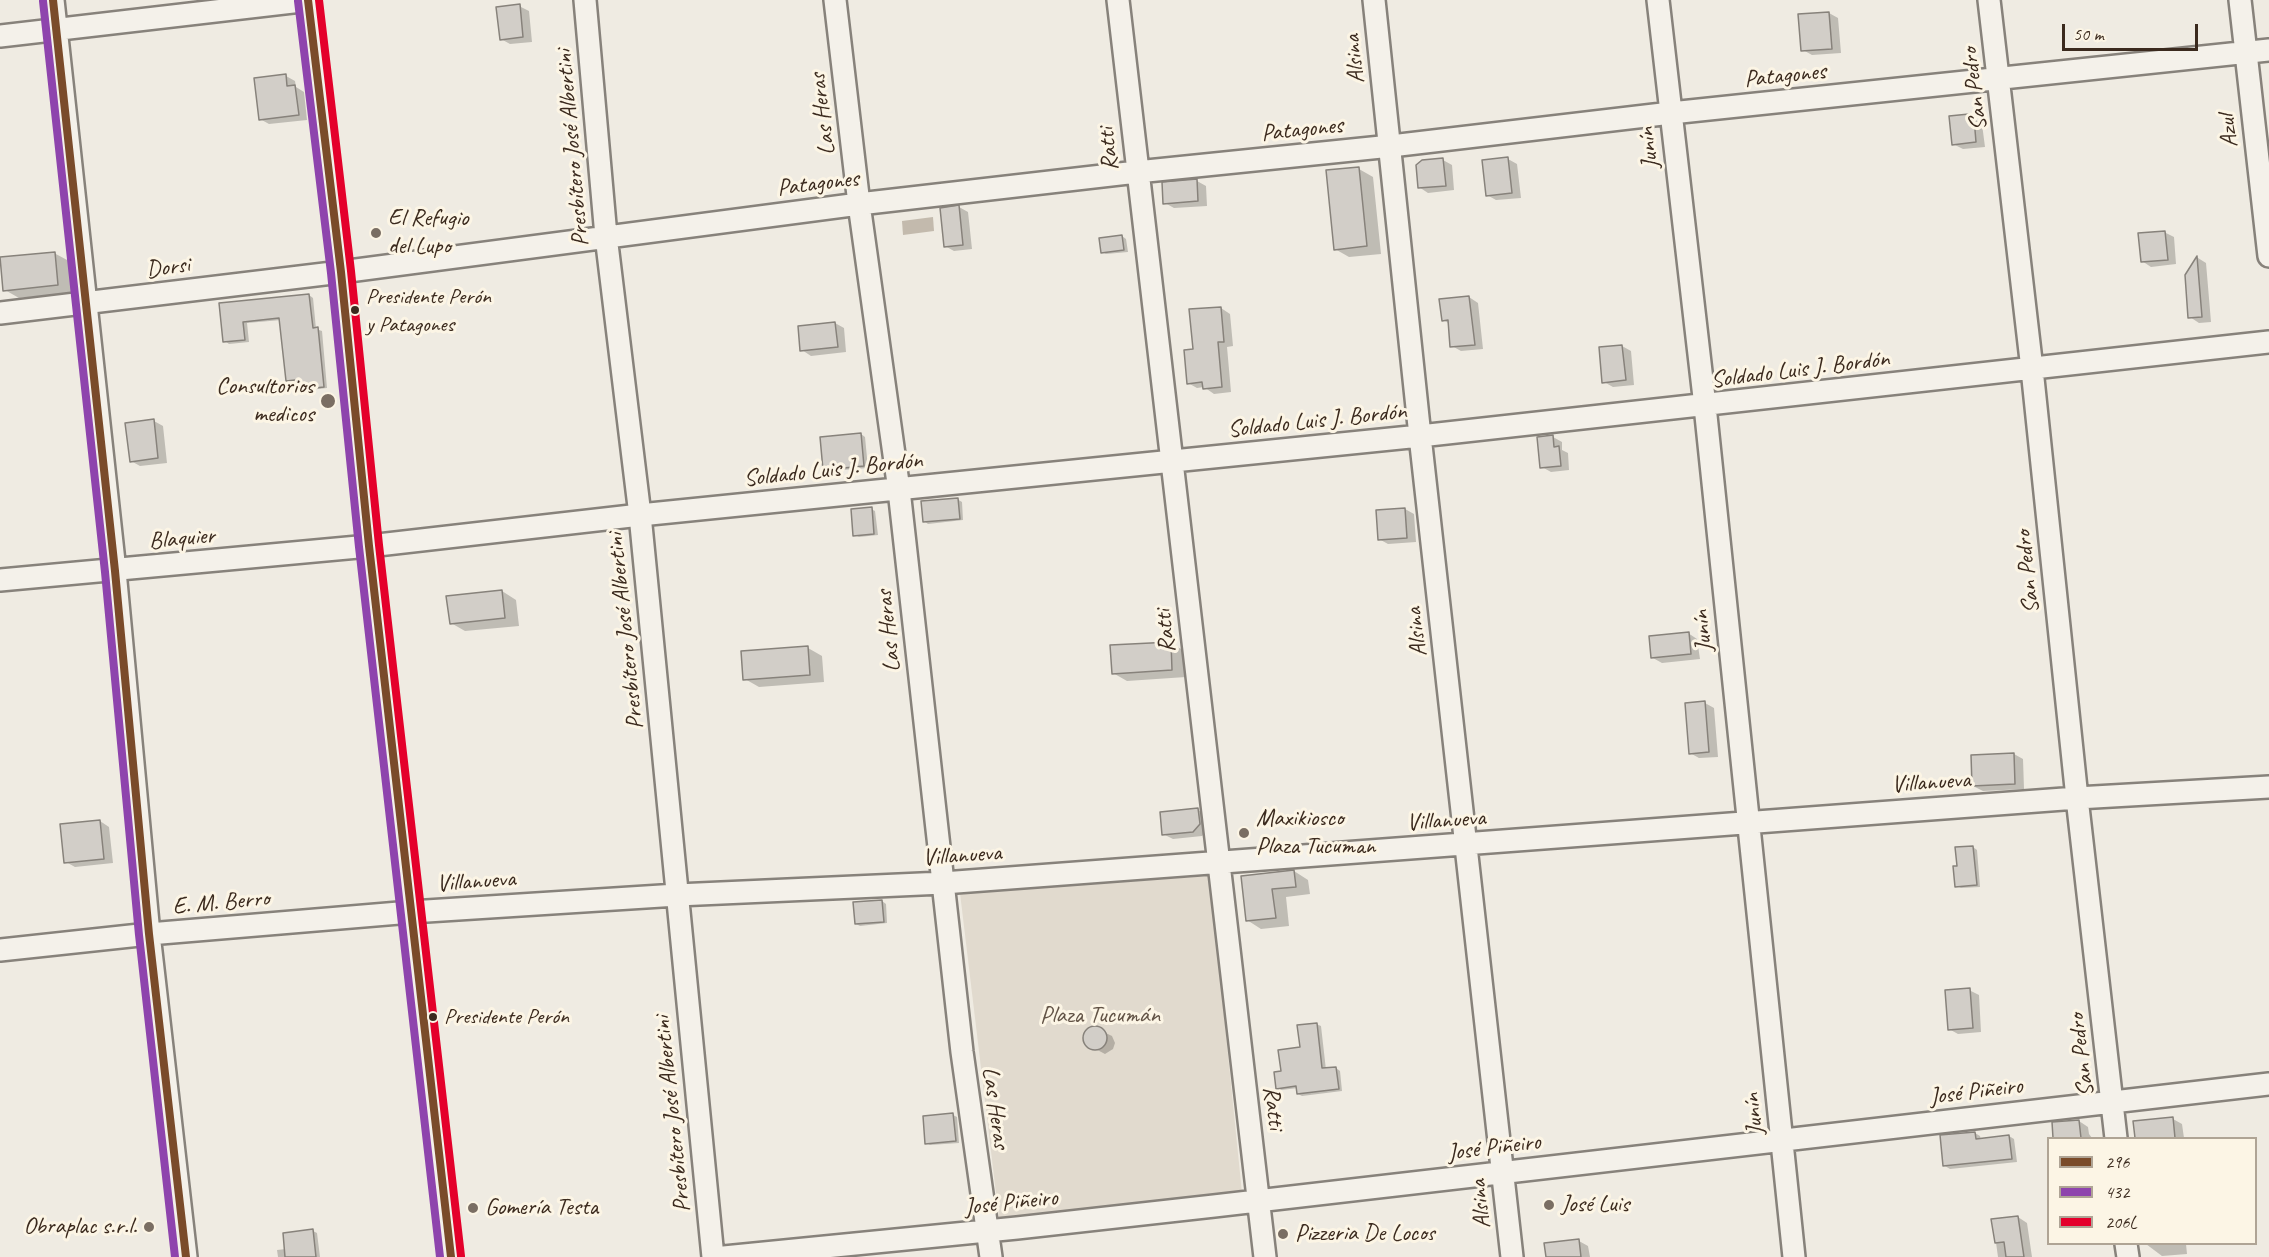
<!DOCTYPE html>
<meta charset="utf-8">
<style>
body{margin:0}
#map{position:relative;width:2269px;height:1257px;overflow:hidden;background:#efebe2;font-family:Caveat,sans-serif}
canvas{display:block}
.legend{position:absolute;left:2047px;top:1137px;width:210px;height:108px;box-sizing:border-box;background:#fcf5e5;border:2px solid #afa495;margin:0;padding:8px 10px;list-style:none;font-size:18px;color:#3b2a1e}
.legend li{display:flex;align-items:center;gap:12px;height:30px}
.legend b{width:30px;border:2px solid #afa495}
.scale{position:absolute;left:2062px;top:24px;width:136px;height:27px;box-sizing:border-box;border:3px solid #3b2a1e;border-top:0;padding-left:8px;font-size:18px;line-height:21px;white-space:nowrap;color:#3b2a1e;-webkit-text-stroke:4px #fcf5e5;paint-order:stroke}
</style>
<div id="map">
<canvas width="2269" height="1257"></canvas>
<ul class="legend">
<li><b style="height:8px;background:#7a4b2a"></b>296</li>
<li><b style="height:8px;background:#8e44ad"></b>432</li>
<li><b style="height:8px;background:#e4002b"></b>206L</li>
</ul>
<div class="scale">50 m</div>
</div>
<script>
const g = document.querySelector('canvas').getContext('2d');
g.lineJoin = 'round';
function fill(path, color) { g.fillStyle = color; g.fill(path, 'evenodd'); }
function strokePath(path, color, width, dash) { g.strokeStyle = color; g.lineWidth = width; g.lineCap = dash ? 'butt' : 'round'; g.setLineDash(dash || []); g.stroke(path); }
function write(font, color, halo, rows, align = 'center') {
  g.font = font + ' Caveat,sans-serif'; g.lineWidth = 6; g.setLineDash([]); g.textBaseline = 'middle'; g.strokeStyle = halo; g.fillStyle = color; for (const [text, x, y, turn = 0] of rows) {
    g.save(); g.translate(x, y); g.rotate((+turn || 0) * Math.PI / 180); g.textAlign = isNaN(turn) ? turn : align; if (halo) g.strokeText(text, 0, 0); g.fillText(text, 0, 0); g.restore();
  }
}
fill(new Path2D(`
 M 1210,876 L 1242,1193 L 999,1218 L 960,893 Z`), '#e1dace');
fill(new Path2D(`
 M 933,217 L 934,231 L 903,235 L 902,221 Z`), '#c3baad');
fill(new Path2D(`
 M 519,6 L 529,11 L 532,42 L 510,44 L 501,39 Z
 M 1829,13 L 1838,18 L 1841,53 L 1812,55 L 1803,50 Z
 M 286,76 L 295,81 L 296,87 L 304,92 L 307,120 L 269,124 L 260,119 Z
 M 1969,115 L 1982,124 L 1985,147 L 1963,149 L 1953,144 Z
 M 1508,159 L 1517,164 L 1521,198 L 1496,200 L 1487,195 Z
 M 1443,160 L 1452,165 L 1454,190 L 1428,193 L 1419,187 Z
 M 1359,169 L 1373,177 L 1381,254 L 1349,257 L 1335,249 Z
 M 1197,181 L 1206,186 L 1207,206 L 1174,208 L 1165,203 Z
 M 959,207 L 968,212 L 972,249 L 954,251 L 945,246 Z
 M 2164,232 L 2174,237 L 2176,264 L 2151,267 L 2142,261 Z
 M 1122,236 L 1126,239 L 1128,252 L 1106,254 L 1102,252 L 1101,239 Z
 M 54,253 L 69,261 L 72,293 L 19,298 L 5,290 Z
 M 2198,258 L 2206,263 L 2211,322 L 2199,323 L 2190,317 L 2186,275 Z
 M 309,295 L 313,298 L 316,329 L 322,331 L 327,388 L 301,391 L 297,389 L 296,381 L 287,380 L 281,320 L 247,323 L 249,342 L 229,344 L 225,341 L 221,304 Z
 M 1469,297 L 1478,303 L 1483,349 L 1461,351 L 1452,346 L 1450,324 L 1443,320 Z
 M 1221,308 L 1230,314 L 1233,346 L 1227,347 L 1231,392 L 1214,394 L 1204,387 L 1197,388 L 1188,383 L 1194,351 Z
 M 835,323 L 844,328 L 846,352 L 811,356 L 802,350 Z
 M 1622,346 L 1631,351 L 1634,385 L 1613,387 L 1604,382 Z
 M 154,421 L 163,426 L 167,463 L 140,466 L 131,461 Z
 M 861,434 L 865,437 L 868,468 L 828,471 L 824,469 L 821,438 Z
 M 1553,437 L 1562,442 L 1562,450 L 1568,453 L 1569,470 L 1551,472 L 1542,467 Z
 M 957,499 L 962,502 L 963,520 L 928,524 L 924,521 Z
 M 871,509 L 875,511 L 878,535 L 859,537 L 855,535 Z
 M 1405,509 L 1414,514 L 1416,542 L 1388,544 L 1379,539 Z
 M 502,591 L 516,600 L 519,626 L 465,631 L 451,623 Z
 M 1688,633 L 1697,639 L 1700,659 L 1662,663 L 1653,658 Z
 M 1170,643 L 1185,651 L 1186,677 L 1127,681 L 1113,673 Z
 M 808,648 L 822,656 L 824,682 L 759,687 L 745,679 Z
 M 1705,703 L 1714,708 L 1718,757 L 1699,758 L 1690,753 Z
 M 2014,754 L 2023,759 L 2024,789 L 1983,791 L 1973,786 Z
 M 1198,810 L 1207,815 L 1209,829 L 1202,836 L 1173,839 L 1163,834 Z
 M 100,821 L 109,827 L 113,863 L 75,867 L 66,862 Z
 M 1973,847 L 1977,850 L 1980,887 L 1961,888 L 1957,886 L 1959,867 Z
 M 1294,871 L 1308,880 L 1310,894 L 1286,897 L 1289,926 L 1261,929 L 1247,920 L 1243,877 Z
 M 882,901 L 886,904 L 887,923 L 860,926 L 856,924 Z
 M 1969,990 L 1979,995 L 1981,1032 L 1958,1034 L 1949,1029 Z
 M 1316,1024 L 1321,1026 L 1326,1070 L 1336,1068 L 1340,1071 L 1342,1091 L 1302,1096 L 1298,1094 L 1298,1088 L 1281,1090 L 1277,1088 L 1283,1072 L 1301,1049 Z
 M 1095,1028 L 1112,1036 L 1115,1043 L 1113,1049 L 1105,1054 L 1086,1044 L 1084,1039 L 1089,1029 Z
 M 953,1115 L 957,1117 L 959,1143 L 930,1145 L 926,1143 Z
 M 2173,1119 L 2182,1124 L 2184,1138 L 2137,1138 L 2135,1123 Z
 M 2079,1121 L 2088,1127 L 2089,1134 L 2092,1138 L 2055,1138 L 2054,1124 Z
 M 1975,1133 L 1980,1136 L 1981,1140 L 2009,1136 L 2014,1139 L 2017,1162 L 1950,1169 L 1945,1166 Z
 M 2018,1217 L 2027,1223 L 2032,1257 L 1998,1257 L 1993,1221 Z
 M 313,1231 L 317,1233 L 320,1257 L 278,1257 L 277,1250 L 286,1249 Z
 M 1579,1241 L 1588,1246 L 1590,1257 L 1548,1257 Z
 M 2146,1244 L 2186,1244 L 2187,1254 L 2162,1256 Z`), '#0003');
const building = new Path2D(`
 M 520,4 L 523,37 L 500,40 L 496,7 Z
 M 1829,12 L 1832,49 L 1801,51 L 1798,14 Z
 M 286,74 L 287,86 L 295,85 L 299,115 L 259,120 L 254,78 Z
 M 1969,114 L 1974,118 L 1976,142 L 1952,145 L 1949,116 Z
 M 1508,157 L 1512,193 L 1486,196 L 1482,160 Z
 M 1443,158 L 1446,186 L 1418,188 L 1416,165 L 1422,160 Z
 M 1359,167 L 1367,246 L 1334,250 L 1326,170 Z
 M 1197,179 L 1198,201 L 1163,204 L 1162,182 Z
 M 959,205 L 963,245 L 944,247 L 940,208 Z
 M 2165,231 L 2168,260 L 2141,262 L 2138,233 Z
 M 1122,235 L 1124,250 L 1101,253 L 1099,238 Z
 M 55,252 L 58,285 L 3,291 L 0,257 Z
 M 2197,256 L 2202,317 L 2188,318 L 2185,275 Z
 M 309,294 L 313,328 L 318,327 L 324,387 L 296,390 L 295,380 L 286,381 L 279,318 L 243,322 L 245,340 L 223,342 L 219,303 Z
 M 1469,296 L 1475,345 L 1450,347 L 1448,320 L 1442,321 L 1439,299 Z
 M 1221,307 L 1224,342 L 1218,342 L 1222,387 L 1203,389 L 1202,382 L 1187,384 L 1184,350 L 1193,349 L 1189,309 Z
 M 835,322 L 838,347 L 800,351 L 798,326 Z
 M 1622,345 L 1626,380 L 1602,383 L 1599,347 Z
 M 154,419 L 158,458 L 130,462 L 125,423 Z
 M 861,433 L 864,466 L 823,470 L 820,437 Z
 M 1553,435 L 1554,447 L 1559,446 L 1561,466 L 1540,468 L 1537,437 Z
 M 958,498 L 960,519 L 923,522 L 921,501 Z
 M 872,507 L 874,534 L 853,536 L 851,509 Z
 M 1405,508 L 1407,538 L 1378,540 L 1376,510 Z
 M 502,590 L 505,618 L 450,624 L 446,596 Z
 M 1689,632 L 1691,654 L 1651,658 L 1649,636 Z
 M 1171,642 L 1172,670 L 1112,674 L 1110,645 Z
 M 808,646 L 810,675 L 743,680 L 741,651 Z
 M 1705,701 L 1709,752 L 1689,754 L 1685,703 Z
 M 2014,753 L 2015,784 L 1972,786 L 1971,755 Z
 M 1198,808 L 1200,824 L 1193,832 L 1162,835 L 1160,812 Z
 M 100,820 L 104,859 L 64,863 L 60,824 Z
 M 1973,846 L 1977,885 L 1955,887 L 1953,866 L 1957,866 L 1955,847 Z
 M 1294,870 L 1296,887 L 1272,889 L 1276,918 L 1246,921 L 1241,876 Z
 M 882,900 L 884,922 L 855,924 L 853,902 Z
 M 1970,988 L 1973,1028 L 1948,1030 L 1945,990 Z
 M 1317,1023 L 1322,1068 L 1336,1067 L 1339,1089 L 1297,1094 L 1296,1086 L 1276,1089 L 1274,1072 L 1281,1071 L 1278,1050 L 1300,1047 L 1297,1025 Z
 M1083 1038a12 12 0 1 1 24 0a12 12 0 1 1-24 0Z
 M 953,1113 L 956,1141 L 925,1144 L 923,1116 Z
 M 2173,1117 L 2175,1138 L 2135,1138 L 2133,1121 Z
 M 2079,1120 L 2081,1138 L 2053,1138 L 2052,1122 Z
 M 1975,1132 L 1976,1139 L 2009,1135 L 2012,1159 L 1943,1166 L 1940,1135 Z
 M 2018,1216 L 2024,1257 L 2006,1257 L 2004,1242 L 1995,1243 L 1991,1219 Z
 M 313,1229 L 316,1257 L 285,1257 L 283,1233 Z
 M 1579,1239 L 1581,1257 L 1546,1257 L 1544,1243 Z`);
fill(building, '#d2cec8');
strokePath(building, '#87827b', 1.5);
const minor = new Path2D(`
 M 53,0 L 115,571 L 149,934 L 186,1257
 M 308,0 L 341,272 L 369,546 L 451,1257
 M 585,0 L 606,236 L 640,515 L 713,1257
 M 835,0 L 859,204 L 899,490 L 962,1052 L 991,1257
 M 1118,0 L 1265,1257
 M 1374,0 L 1420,436 L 1512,1257
 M 1658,0 L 1705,406 L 1794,1257
 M 1989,0 L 2032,369 L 2077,798 L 2116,1138
 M 2240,0 L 2269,256
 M 0,36 L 310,0
 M 0,313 L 341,272 L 859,204 L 1137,172 L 1391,146 L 1671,113 L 2269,50
 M 0,580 L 369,546 L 640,515 L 1420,436 L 2269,342
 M 0,950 L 149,934 L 411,912 L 677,895 L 943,883 L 2077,798 L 2269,787
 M 2126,1244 L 2128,1257
 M 724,1257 L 1017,1228 L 1214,1206 L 2269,1084`);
strokePath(minor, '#87827b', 26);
strokePath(minor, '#f4f1ea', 21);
strokePath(new Path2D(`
 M 53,0 L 115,571 L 149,934 L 186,1257
 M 308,0 L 341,272 L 369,546 L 451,1257`), '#7a4b2a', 8);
strokePath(new Path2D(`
 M 43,1 L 105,572 L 139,935 L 175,1257
 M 298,1 L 331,273 L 359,547 L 440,1257`), '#8e44ad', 8);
strokePath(new Path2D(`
 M 319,0 L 351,271 L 379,545 L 461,1256`), '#e4002b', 8);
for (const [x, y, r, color] of [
 [376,233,6,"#7a6e63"],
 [355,310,5,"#3b2a1e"],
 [328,401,8,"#7a6e63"],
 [1244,833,6,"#7a6e63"],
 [433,1017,5,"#3b2a1e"],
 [1549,1205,6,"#7a6e63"],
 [473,1208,6,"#7a6e63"],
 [149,1227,6,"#7a6e63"],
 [1283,1234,6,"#7a6e63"]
]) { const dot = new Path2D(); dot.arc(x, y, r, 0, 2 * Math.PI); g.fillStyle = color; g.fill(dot); strokePath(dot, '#fcf5e5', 2); }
write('22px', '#3b2a1e', '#fcf5e5', [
 ["Presidente Perón",366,297],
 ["y Patagones",366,325],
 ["Presidente Perón",444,1017]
], 'left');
write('24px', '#3b2a1e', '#fcf5e5', [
 ["Alsina",1355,59,-96],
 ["Patagones",1785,76,-6],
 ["San Pedro",1975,89,-97],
 ["Las Heras",823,114,-97],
 ["Patagones",1302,130,-6],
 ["Azul",2229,131,-96],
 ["Presbítero José Albertini",573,148,-95],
 ["Junín",1649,148,-97],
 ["Ratti",1109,149,-96],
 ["Patagones",818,184,-7],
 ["Dorsi",168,268,-7],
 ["Soldado Luis J. Bordón",1800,370,-7],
 ["Soldado Luis J. Bordón",1317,421,-6],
 ["Soldado Luis J. Bordón",833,470,-6],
 ["Blaquier",182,539,-5],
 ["San Pedro",2028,572,-96],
 ["Presbítero José Albertini",626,631,-96],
 ["Las Heras",889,631,-96],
 ["Ratti",1166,631,-96],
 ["Junín",1703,631,-96],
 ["Alsina",1417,632,-97],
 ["Villanueva",1931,783,-4],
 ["Villanueva",1446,821,-4],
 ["Villanueva",962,856,-4],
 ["Villanueva",476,882,-4],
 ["E. M. Berro",221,903,-5],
 ["San Pedro",2082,1055,-97],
 ["José Piñeiro",1976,1092,-7],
 ["Las Heras",995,1108,82],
 ["Ratti",1273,1108,83],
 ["Presbítero José Albertini",673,1114,-96],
 ["Junín",1754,1114,-96],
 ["José Piñeiro",1494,1148,-7],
 ["José Piñeiro",1011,1203,-6],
 ["Alsina",1481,1204,-96]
]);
write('24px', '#3b2a1e', '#fcf5e5', [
 ["El Refugio",388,219],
 ["del Lupo",388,247],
 ["Consultorios",314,387,"right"],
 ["medicos",314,415,"right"],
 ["Maxikiosco",1256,819],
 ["Plaza Tucuman",1256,847],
 ["José Luis",1561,1205],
 ["Gomería Testa",485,1208],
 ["Obraplac s.r.l.",137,1227,"right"],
 ["Pizzeria De Locos",1295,1234]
], 'left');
write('24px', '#625346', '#fcf5e5', [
 ["Plaza Tucumán",1100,1016]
]);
</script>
